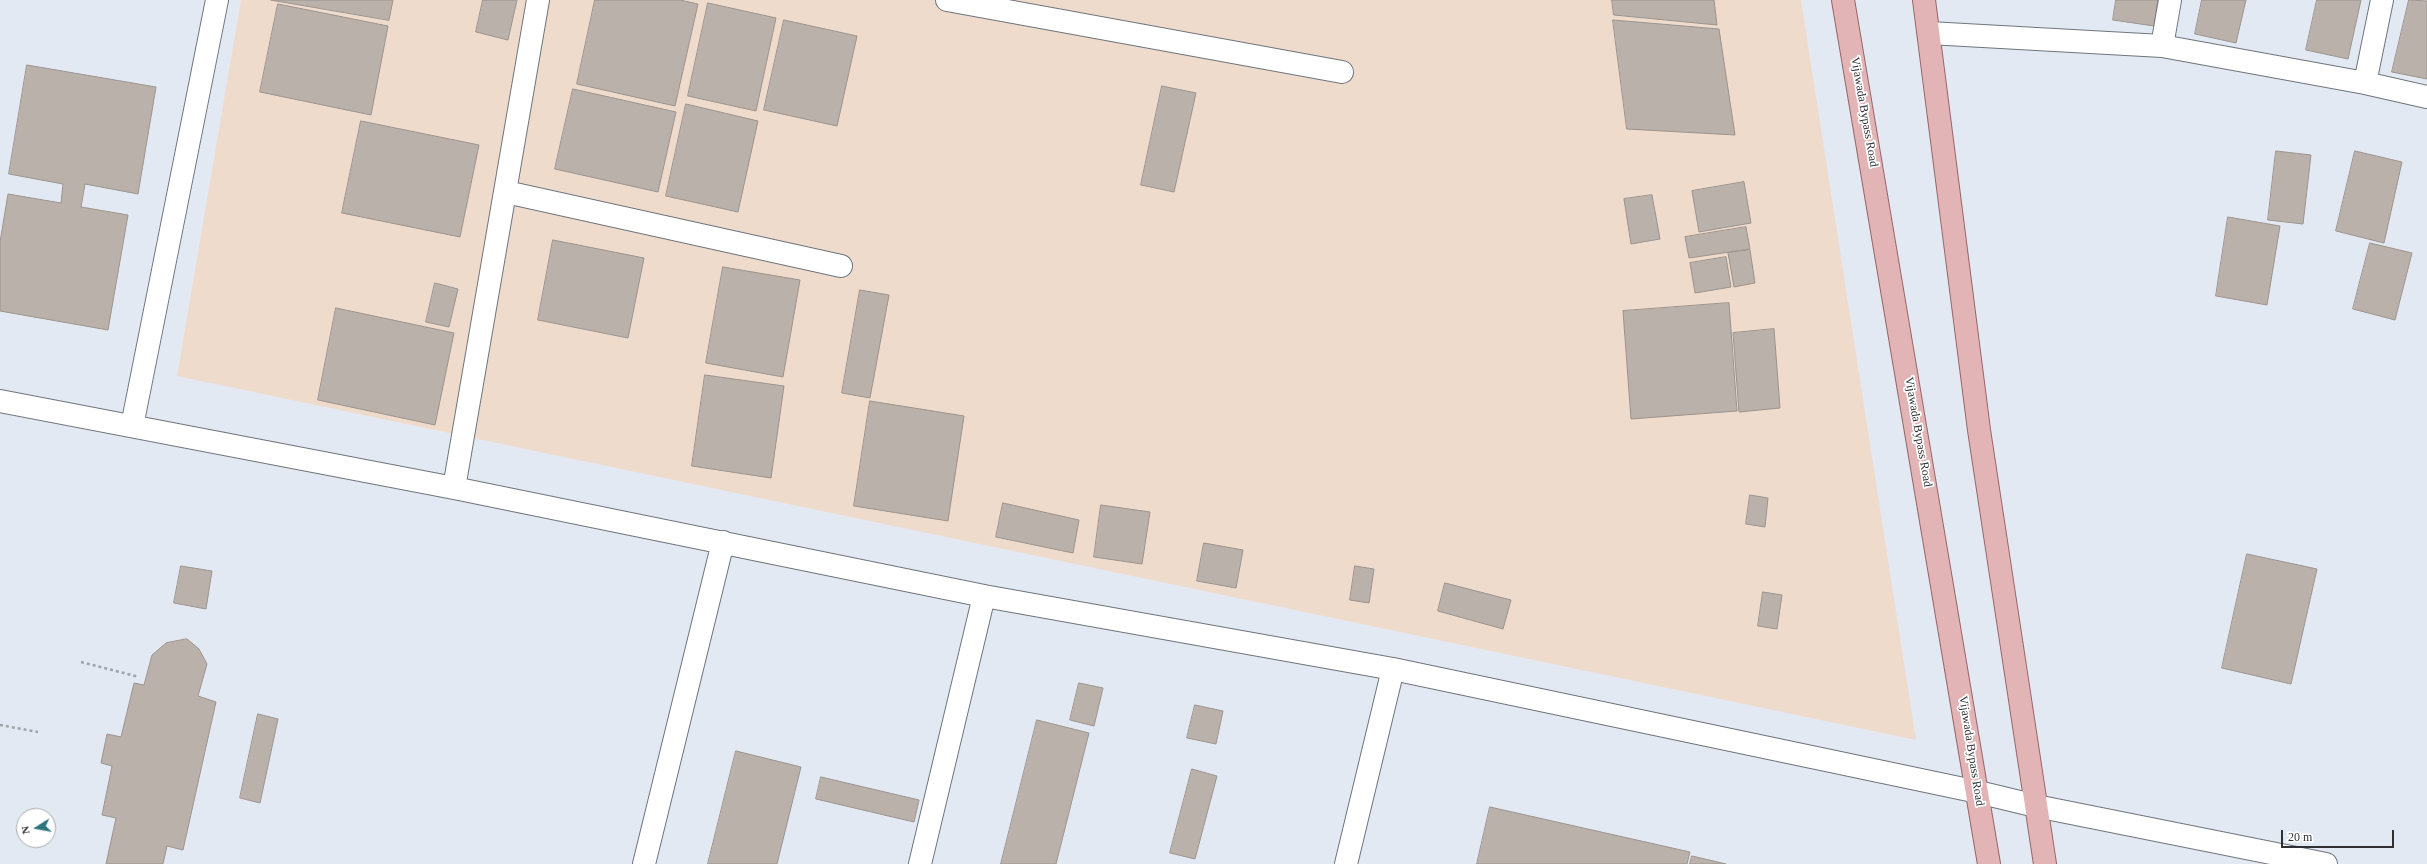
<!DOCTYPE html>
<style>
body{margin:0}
#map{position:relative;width:2427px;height:864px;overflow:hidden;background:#e3e9f2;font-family:"Times New Roman",serif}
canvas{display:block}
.north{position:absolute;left:16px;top:808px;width:40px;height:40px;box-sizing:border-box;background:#fff;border:1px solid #abacad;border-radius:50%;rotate:259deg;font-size:11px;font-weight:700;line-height:16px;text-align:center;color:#2e3033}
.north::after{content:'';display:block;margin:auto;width:14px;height:18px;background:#2e767e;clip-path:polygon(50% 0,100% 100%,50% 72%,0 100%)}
.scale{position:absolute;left:2281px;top:830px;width:113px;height:18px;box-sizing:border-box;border:2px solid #2e3033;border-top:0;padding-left:5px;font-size:12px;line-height:14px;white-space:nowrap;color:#2e3033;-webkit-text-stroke:3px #fff;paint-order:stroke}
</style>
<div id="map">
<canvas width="2427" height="864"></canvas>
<div class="north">N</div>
<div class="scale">20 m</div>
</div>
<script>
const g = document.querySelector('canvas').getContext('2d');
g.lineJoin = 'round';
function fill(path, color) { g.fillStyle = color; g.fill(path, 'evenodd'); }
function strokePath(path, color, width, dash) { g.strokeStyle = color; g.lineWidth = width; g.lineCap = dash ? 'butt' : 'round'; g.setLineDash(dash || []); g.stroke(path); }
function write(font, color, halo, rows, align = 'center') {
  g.font = font + ' "Times New Roman",serif'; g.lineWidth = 3.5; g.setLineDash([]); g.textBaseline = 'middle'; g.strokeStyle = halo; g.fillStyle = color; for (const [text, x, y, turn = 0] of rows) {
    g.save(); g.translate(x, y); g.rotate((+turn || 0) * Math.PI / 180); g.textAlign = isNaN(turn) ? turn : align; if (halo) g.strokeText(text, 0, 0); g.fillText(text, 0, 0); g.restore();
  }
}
fill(new Path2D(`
 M 241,0 L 1801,0 L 1916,740 L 177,376 Z`), '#efdbcc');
const building = new Path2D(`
 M 271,0 L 393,0 L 389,20 Z
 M 483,0 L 517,0 L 508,40 L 476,32 Z
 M 595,0 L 680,0 L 698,4 L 675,106 L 577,84 Z
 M 1612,0 L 1714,0 L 1717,25 L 1614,15 Z
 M 2116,0 L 2158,0 L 2154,26 L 2113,20 Z
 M 2202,0 L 2246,0 L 2236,43 L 2195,34 Z
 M 2317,0 L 2361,0 L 2348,59 L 2306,50 Z
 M 2409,0 L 2427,1 L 2427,79 L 2392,72 Z
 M 708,3 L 776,18 L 756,111 L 688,96 Z
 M 278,4 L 388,26 L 371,115 L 260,92 Z
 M 784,20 L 857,36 L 837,126 L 764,110 Z
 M 1613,20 L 1719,29 L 1735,135 L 1627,129 Z
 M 27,65 L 156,87 L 138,194 L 85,184 L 81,207 L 128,215 L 108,330 L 0,311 L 0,242 L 8,194 L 61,203 L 63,184 L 9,174 Z
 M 1162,86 L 1196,93 L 1174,192 L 1141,185 Z
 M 573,89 L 676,112 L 658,192 L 555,169 Z
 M 686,104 L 758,121 L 738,212 L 666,196 Z
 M 361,121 L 479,145 L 460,237 L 342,213 Z
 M 2276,151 L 2311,155 L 2303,224 L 2268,220 Z
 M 2355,151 L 2402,162 L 2384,243 L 2336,231 Z
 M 1744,182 L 1751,223 L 1699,232 L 1692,191 Z
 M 1652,195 L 1660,239 L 1631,244 L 1624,199 Z
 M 2228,217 L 2280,226 L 2267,305 L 2216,296 Z
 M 1746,227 L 1750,249 L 1689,258 L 1685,237 Z
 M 553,240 L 644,258 L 628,338 L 538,320 Z
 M 2370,243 L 2412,253 L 2395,320 L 2353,309 Z
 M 1750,250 L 1755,283 L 1734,287 L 1728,253 Z
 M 1726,257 L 1731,287 L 1695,293 L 1690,263 Z
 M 723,267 L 800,280 L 783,377 L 706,363 Z
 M 435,283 L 458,289 L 449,327 L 426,322 Z
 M 860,290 L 889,295 L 870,398 L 842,393 Z
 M 1729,303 L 1737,411 L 1631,419 L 1623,311 Z
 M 336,308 L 454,333 L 435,425 L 318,400 Z
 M 1774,329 L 1780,408 L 1739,412 L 1733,333 Z
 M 705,375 L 784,386 L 771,478 L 692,466 Z
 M 870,401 L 964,416 L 948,521 L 854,506 Z
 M 1750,495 L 1768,498 L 1765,527 L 1746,524 Z
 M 1003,503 L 1079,520 L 1073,553 L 996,537 Z
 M 1101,505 L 1150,512 L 1142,564 L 1094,557 Z
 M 1204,543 L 1243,550 L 1236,588 L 1197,581 Z
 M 2247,554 L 2317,569 L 2291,684 L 2222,668 Z
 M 181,566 L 212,571 L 206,609 L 174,603 Z
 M 1355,566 L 1374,569 L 1369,603 L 1350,600 Z
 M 1445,583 L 1511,600 L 1503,629 L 1438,611 Z
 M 1763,592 L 1782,595 L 1777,629 L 1758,626 Z
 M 187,639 L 199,649 L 207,664 L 198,696 L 216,702 L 183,850 L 167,846 L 163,864 L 106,864 L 116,818 L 102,815 L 112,766 L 101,763 L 107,734 L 121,737 L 134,683 L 144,685 L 152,655 L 166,643 Z
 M 1079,683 L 1103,688 L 1094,726 L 1070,720 Z
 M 1195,705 L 1223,711 L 1216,744 L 1187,738 Z
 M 258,714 L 278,719 L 260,803 L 240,798 Z
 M 1037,720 L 1089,733 L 1056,864 L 1001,864 Z
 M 736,751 L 801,767 L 777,864 L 708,864 Z
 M 1192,769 L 1217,776 L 1195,859 L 1170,853 Z
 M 821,777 L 919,800 L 914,822 L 816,799 Z
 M 1490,807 L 1690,852 L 1687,864 L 1477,864 Z
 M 1692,856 L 1726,864 L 1690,864 Z`);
fill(building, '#bab1ab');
strokePath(building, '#9c948e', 1);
const minor = new Path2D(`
 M 947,0 L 1342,72
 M 1929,33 L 2162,46 L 2365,83 L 2427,97
 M 2162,46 L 2170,0
 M 2365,83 L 2382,0
 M 506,192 L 841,266
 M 0,401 L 454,488 L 984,596 L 1393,669 L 1978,792 L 2036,806 L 2326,864
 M 132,426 L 217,0
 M 454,488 L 538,0
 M 644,864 L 723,542
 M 920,864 L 984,596
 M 1346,864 L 1393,669`);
const major = new Path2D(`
 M 1843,0 L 1989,864
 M 1924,0 L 1979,430 L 2045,864`);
strokePath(minor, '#6f757c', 24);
strokePath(major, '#976568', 24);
strokePath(new Path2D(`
 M 81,662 L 139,677
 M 0,725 L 38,732`), '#9fa3aa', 2.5, [3, 3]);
strokePath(minor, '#fff', 22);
strokePath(major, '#e3b4b5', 22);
write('12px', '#2e3033', '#fff', [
 ["Vijawada Bypass Road",1864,112,80],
 ["Vijawada Bypass Road",1918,432,80],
 ["Vijawada Bypass Road",1971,751,81]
]);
</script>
